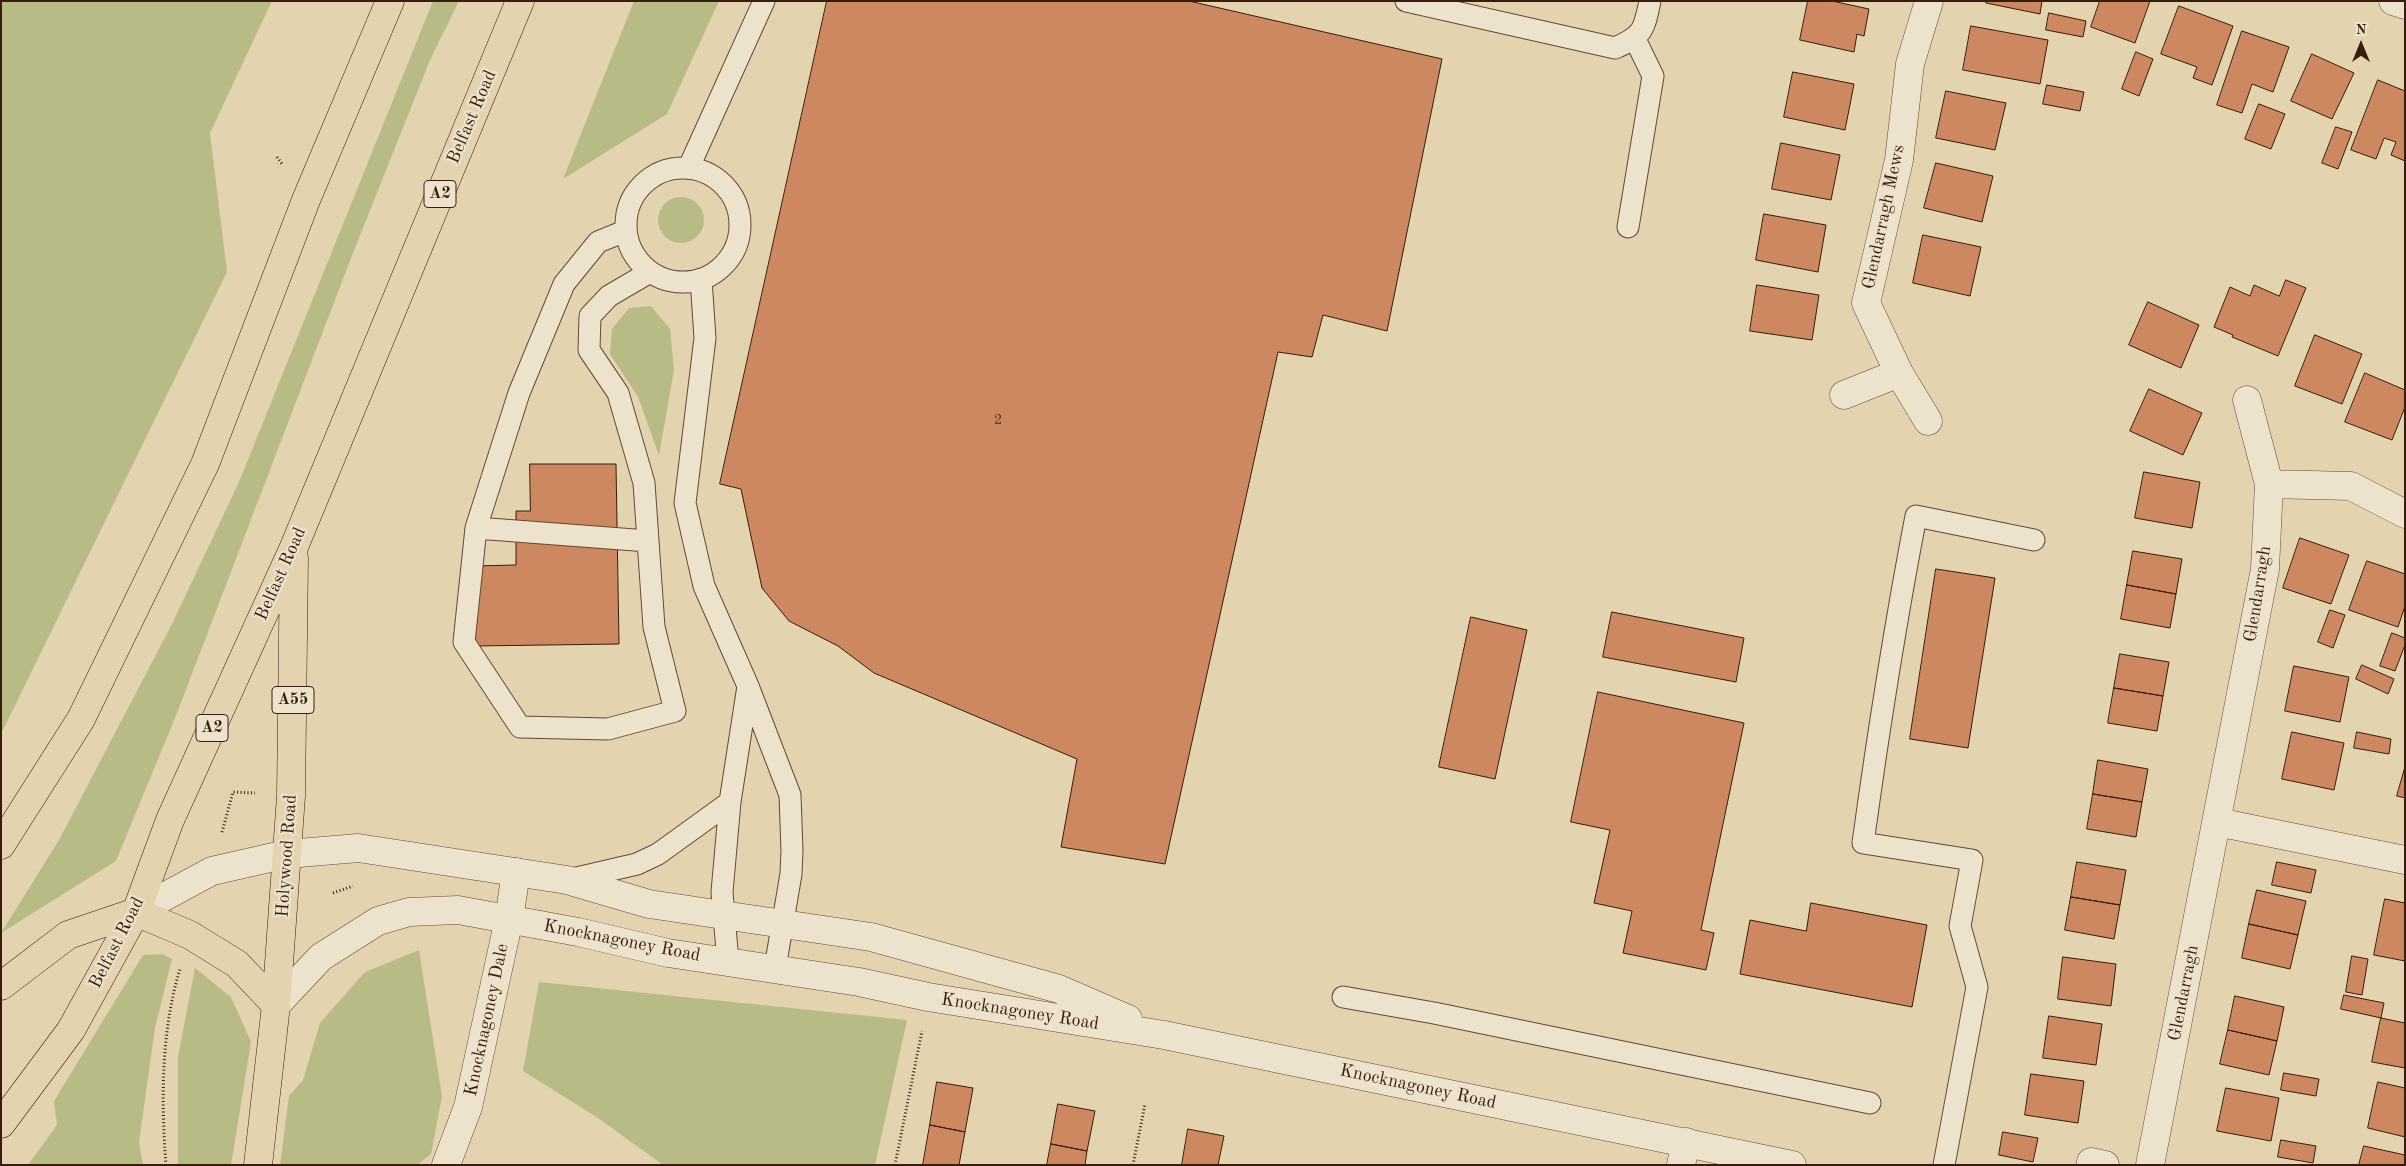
<!DOCTYPE html>
<style>
body{margin:0}
#map{position:relative;width:2406px;height:1166px;overflow:hidden;background:#e3d3af;font-family:"Old Standard TT",serif}
canvas{display:block}
.frame{position:absolute;inset:0;border:2px solid #381c0d;pointer-events:none}
.north{position:absolute;left:2336px;top:20px;width:50px;height:50px;-webkit-text-stroke:4px #ede2cb;paint-order:stroke;rotate:0deg;font-size:14px;font-weight:700;line-height:20px;text-align:center;color:#381c0d}
.north::after{content:'';display:block;margin:auto;width:18px;height:22px;background:#381c0d;clip-path:polygon(50% 0,100% 100%,50% 72%,0 100%)}
</style>
<div id="map">
<canvas width="2406" height="1166"></canvas>
<div class="frame"></div>
<div class="north">N</div>
</div>
<script>
const g = document.querySelector('canvas').getContext('2d');
g.lineJoin = 'round';
function fill(path, color) { g.fillStyle = color; g.fill(path, 'evenodd'); }
function strokePath(path, color, width, dash) { g.strokeStyle = color; g.lineWidth = width; g.lineCap = dash ? 'butt' : 'round'; g.setLineDash(dash || []); g.stroke(path); }
function write(font, color, halo, rows, align = 'center') {
  g.font = font + ' "Old Standard TT",serif'; g.lineWidth = 4.5; g.setLineDash([]); g.textBaseline = 'middle'; g.strokeStyle = halo; g.fillStyle = color; for (const [text, x, y, turn = 0] of rows) {
    g.save(); g.translate(x, y); g.rotate((+turn || 0) * Math.PI / 180); g.textAlign = isNaN(turn) ? turn : align; if (halo) g.strokeText(text, 0, 0); g.fillText(text, 0, 0); g.restore();
  }
}
fill(new Path2D(`
 M 1,1 L 272,1 L 210,133 L 227,272 L 1,734 Z
 M 433,1 L 459,1 L 430,60 L 351,258 L 177,713 L 116,861 L 1,933 L 59,840 L 172,624 L 239,482 Z
 M 634,1 L 719,1 L 667,114 L 563,179 Z
 M658 220a23 23 0 1 1 46 0a23 23 0 1 1-46 0Z
 M 651,306 L 670,329 L 674,370 L 659,455 L 638,397 L 610,354 L 612,329 L 629,308 Z
 M 419,950 L 442,1096 L 431,1154 L 417,1165 L 280,1165 L 289,1096 L 303,1080 L 320,1023 L 365,972 Z
 M 162,954 L 172,959 L 155,1028 L 139,1142 L 143,1165 L 28,1165 L 57,1125 L 54,1101 L 143,955 Z
 M 195,968 L 231,997 L 251,1042 L 231,1165 L 178,1165 L 178,1057 Z
 M 539,982 L 907,1020 L 875,1165 L 663,1165 L 598,1118 L 523,1071 Z`), '#b9bb87');
const building = new Path2D(`
 M 827,1 L 1189,1 L 1442,59 L 1387,331 L 1323,315 L 1312,357 L 1278,352 L 1165,864 L 1061,847 L 1077,759 L 874,673 L 838,646 L 789,621 L 762,588 L 741,489 L 720,484 Z
 M 1808,1 L 1832,1 L 1869,9 L 1864,36 L 1857,34 L 1854,52 L 1800,40 Z
 M 1986,1 L 2042,1 L 2040,14 L 1986,3 Z
 M 2100,1 L 2150,1 L 2135,43 L 2091,27 Z
 M 2179,6 L 2233,26 L 2212,85 L 2193,78 L 2197,67 L 2161,54 Z
 M 2049,13 L 2086,21 L 2083,37 L 2046,30 Z
 M 1971,26 L 2048,40 L 2040,84 L 1963,70 Z
 M 2242,31 L 2289,47 L 2273,92 L 2252,84 L 2242,113 L 2217,105 Z
 M 2136,52 L 2153,59 L 2139,96 L 2122,89 Z
 M 2312,54 L 2354,73 L 2332,119 L 2291,101 Z
 M 1793,72 L 1854,84 L 1845,130 L 1784,117 Z
 M 2378,80 L 2405,91 L 2405,161 L 2391,155 L 2396,142 L 2384,138 L 2376,159 L 2351,150 Z
 M 2047,85 L 2084,92 L 2080,111 L 2043,104 Z
 M 1946,91 L 2006,103 L 1995,150 L 1936,138 Z
 M 2259,104 L 2285,114 L 2271,149 L 2245,139 Z
 M 2336,127 L 2352,132 L 2338,169 L 2322,163 Z
 M 1781,143 L 1840,155 L 1831,200 L 1772,189 Z
 M 1936,163 L 1993,176 L 1982,222 L 1924,208 Z
 M 1764,214 L 1826,225 L 1818,272 L 1756,260 Z
 M 1923,235 L 1981,247 L 1970,296 L 1913,283 Z
 M 2286,280 L 2306,288 L 2278,356 L 2232,337 L 2233,335 L 2214,327 L 2230,287 L 2250,296 L 2254,285 L 2279,296 Z
 M 1757,285 L 1819,295 L 1812,340 L 1750,331 Z
 M 2148,302 L 2199,325 L 2181,368 L 2129,345 Z
 M 2315,335 L 2362,354 L 2342,404 L 2295,386 Z
 M 2365,373 L 2405,390 L 2405,407 L 2392,440 L 2345,422 Z
 M 2149,389 L 2202,413 L 2183,455 L 2130,431 Z
 M 530,464 L 616,464 L 619,644 L 475,646 L 473,566 L 516,565 L 516,511 L 530,511 Z
 M 2144,472 L 2200,482 L 2192,528 L 2135,518 Z
 M 2300,538 L 2349,555 L 2331,604 L 2283,588 Z
 M 2133,551 L 2182,559 L 2176,594 L 2127,585 Z
 M 2367,561 L 2405,574 L 2405,606 L 2398,627 L 2349,610 Z
 M 1936,569 L 1995,578 L 1968,748 L 1910,739 Z
 M 2127,585 L 2176,594 L 2170,628 L 2121,619 Z
 M 2330,610 L 2345,615 L 2333,648 L 2318,642 Z
 M 1612,612 L 1744,638 L 1736,682 L 1603,657 Z
 M 1471,617 L 1527,630 L 1495,779 L 1439,767 Z
 M 2392,633 L 2405,638 L 2405,645 L 2395,671 L 2380,666 Z
 M 2120,654 L 2169,662 L 2163,696 L 2114,688 Z
 M 2362,665 L 2394,679 L 2388,694 L 2356,679 Z
 M 2294,666 L 2349,677 L 2340,722 L 2285,711 Z
 M 2114,688 L 2163,696 L 2157,731 L 2108,723 Z
 M 1598,692 L 1744,723 L 1701,930 L 1714,933 L 1706,970 L 1623,953 L 1632,911 L 1594,903 L 1610,830 L 1571,822 Z
 M 2292,732 L 2344,743 L 2334,790 L 2282,779 Z
 M 2357,732 L 2391,739 L 2389,754 L 2354,748 Z
 M 2098,760 L 2148,769 L 2142,802 L 2093,794 Z
 M 2405,767 L 2405,798 L 2397,796 Z
 M 2093,794 L 2142,802 L 2136,837 L 2087,829 Z
 M 2077,862 L 2126,870 L 2120,905 L 2071,897 Z
 M 2277,862 L 2316,870 L 2311,893 L 2272,885 Z
 M 2257,890 L 2306,901 L 2298,935 L 2249,924 Z
 M 2071,897 L 2120,905 L 2114,939 L 2065,930 Z
 M 2385,899 L 2405,903 L 2405,961 L 2374,955 Z
 M 1811,903 L 1927,925 L 1912,1007 L 1740,974 L 1750,920 L 1806,931 Z
 M 2249,924 L 2298,935 L 2290,969 L 2242,958 Z
 M 2352,956 L 2368,959 L 2362,995 L 2346,992 Z
 M 2063,957 L 2116,964 L 2111,1006 L 2058,999 Z
 M 2344,995 L 2384,1003 L 2381,1018 L 2341,1009 Z
 M 2235,996 L 2284,1007 L 2277,1041 L 2228,1030 Z
 M 2049,1016 L 2102,1024 L 2096,1065 L 2043,1058 Z
 M 2381,1018 L 2405,1023 L 2405,1068 L 2372,1062 Z
 M 2228,1030 L 2277,1041 L 2269,1075 L 2220,1064 Z
 M 2284,1073 L 2319,1079 L 2316,1096 L 2281,1090 Z
 M 2031,1074 L 2084,1081 L 2078,1123 L 2025,1115 Z
 M 937,1082 L 973,1088 L 965,1132 L 930,1125 Z
 M 2378,1082 L 2405,1088 L 2405,1137 L 2368,1128 Z
 M 2226,1088 L 2279,1098 L 2271,1141 L 2217,1131 Z
 M 1058,1104 L 1095,1111 L 1087,1151 L 1051,1144 Z
 M 930,1125 L 965,1132 L 959,1165 L 923,1165 Z
 M 1188,1129 L 1224,1136 L 1218,1165 L 1182,1165 Z
 M 2003,1132 L 2038,1138 L 2033,1162 L 1999,1155 Z
 M 2281,1140 L 2316,1146 L 2313,1163 L 2278,1157 Z
 M 1051,1144 L 1087,1151 L 1085,1165 L 1047,1165 Z
 M 2364,1146 L 2405,1155 L 2405,1165 L 2359,1165 Z`);
fill(building, '#cd8761');
strokePath(building, '#381c0d', 1);
const service = new Path2D(`
 M 1406,1 L 1615,48 C 1643,36 1644,30 1650,1
 M 689,167 L 764,1
 M626 225a57 57 0 1 1 114 0a57 57 0 1 1-114 0Z
 M 1628,227 L 1653,76 L 1635,39
 M 625,231 L 598,242 L 564,284 L 519,393 L 476,528 L 464,642 L 520,727 L 608,729 L 675,711 L 654,627 L 644,483 L 618,393 L 589,350 L 590,316 L 609,296 L 650,272
 M 701,279 L 705,338 L 685,503 L 704,586 L 748,686 L 790,795 L 792,851 L 791,874 L 775,968
 M 476,528 L 648,541
 M 568,880 L 637,864 L 658,854 L 730,802
 M 728,962 L 722,892 L 730,802 L 748,686
 M 1343,997 L 1434,1013 L 1870,1103
 M 1944,1165 L 1977,987 L 1960,926 L 1972,860 L 1863,843 C 1878,734 1895,625 1916,516 L 2034,540`);
const minor = new Path2D(`
 M 2393,1 L 2405,5
 M 1844,395 L 1899,373
 M 1928,421 L 1899,373 L 1866,303 L 1899,160 L 1910,64 L 1929,1
 M 2269,484 L 2351,486 L 2405,514
 M 2217,822 L 2405,860
 M 2091,1162 L 2105,1165
 M 446,1165 L 468,1107 L 509,919 L 516,872
 M 1681,1165 L 1686,1142
 M 2150,1165 L 2265,569 L 2269,484 L 2247,400`);
const tertiary = new Path2D(`
 M 136,912 L 212,871 L 287,854 L 358,848 L 567,880 L 649,904 L 871,937 L 1059,989 L 1128,1019
 M 276,1005 L 321,957 L 378,921 L 409,912 L 458,910 L 578,932 L 668,953 L 859,982 L 928,997 L 1164,1035 L 1792,1165`);
const trunk = new Path2D(`
 M 1,845 L 81,719 L 205,464 L 306,200 L 390,1
 M 1,986 L 68,935 L 136,912 L 190,935 L 237,964 L 276,1005
 M 1,1124 L 71,1030 L 136,912 L 170,820 L 294,547 L 520,1
 M 258,1165 L 276,1005 L 291,796 L 294,558`);
strokePath(service, '#634a36', 23);
strokePath(minor, '#634a36', 29);
strokePath(tertiary, '#634a36', 29);
strokePath(trunk, '#381c0d', 29);
strokePath(new Path2D(`
 M 277,157 L 282,164
 M 222,832 L 233,792 L 255,793
 M 333,893 L 353,886
 M 166,1165 C 161,1101 161,1031 180,969
 M 895,1165 L 922,1031
 M 1133,1165 L 1145,1104`), '#381c0d', 3, [1, 2.5]);
strokePath(service, '#ede2cb', 21);
strokePath(minor, '#ede2cb', 28);
strokePath(tertiary, '#ede2cb', 28);
strokePath(trunk, '#e3d3af', 28);
write('15px', '#5d3722', null, [
 ["2",998,420]
]);
for (const [x, y, w] of [
 [440,194,32],
 [293,700,42],
 [212,728,32]
]) { const box = new Path2D(); box.roundRect(x - w / 2, y - 13.5, w, 27, 4); g.fillStyle = '#ede2cb'; g.fill(box); strokePath(box, '#381c0d', 1); }
write('bold 16px', '#381c0d', null, [
 ["A2",440,194],
 ["A55",293,700],
 ["A2",212,728]
]);
write('18px', '#381c0d', '#ede2cb', [
 ["Belfast Road",472,117,-67],
 ["Glendarragh Mews",1884,217,-78],
 ["Belfast Road",281,574,-66],
 ["Glendarragh",2258,594,-81],
 ["Holywood Road",287,856,-86],
 ["Knocknagoney Road",622,941,11],
 ["Belfast Road",117,943,-63],
 ["Glendarragh",2184,993,-79],
 ["Knocknagoney Road",1020,1012,9],
 ["Knocknagoney Dale",487,1020,-78],
 ["Knocknagoney Road",1418,1087,12]
]);
</script>
